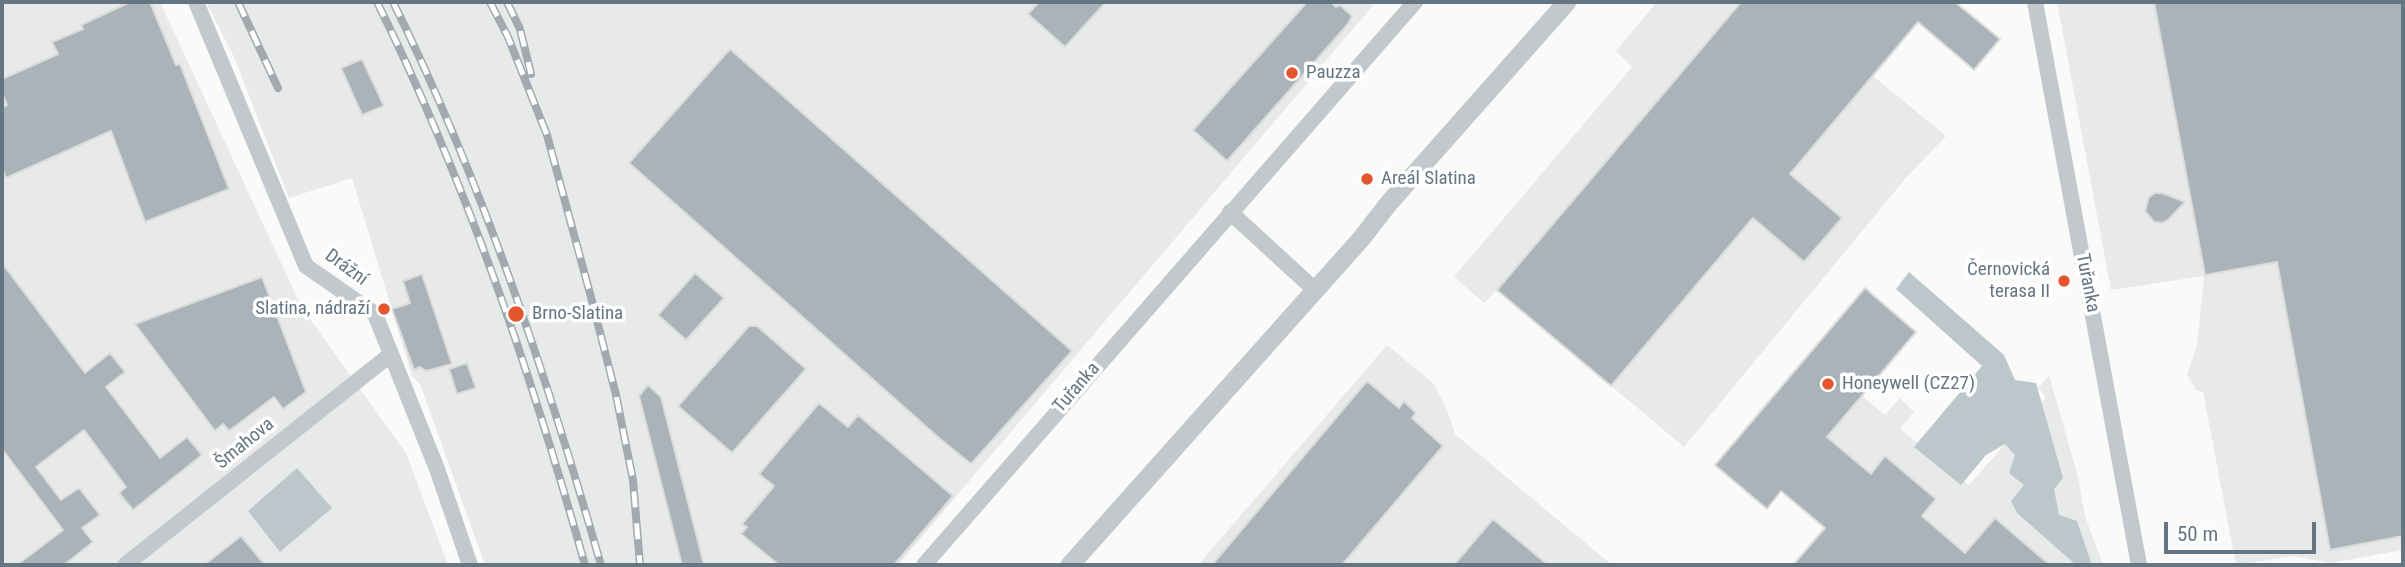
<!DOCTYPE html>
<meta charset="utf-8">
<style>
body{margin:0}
#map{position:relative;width:2405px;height:567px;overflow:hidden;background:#fafaf8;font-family:"Roboto Condensed",sans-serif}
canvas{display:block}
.frame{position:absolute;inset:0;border:4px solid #657683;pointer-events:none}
.scale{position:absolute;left:2164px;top:522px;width:152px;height:32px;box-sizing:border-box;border:4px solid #657683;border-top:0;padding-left:9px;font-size:21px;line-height:24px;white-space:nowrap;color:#657683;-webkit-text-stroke:5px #fff;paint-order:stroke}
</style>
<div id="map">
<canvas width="2405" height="567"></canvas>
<div class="frame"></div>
<div class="scale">50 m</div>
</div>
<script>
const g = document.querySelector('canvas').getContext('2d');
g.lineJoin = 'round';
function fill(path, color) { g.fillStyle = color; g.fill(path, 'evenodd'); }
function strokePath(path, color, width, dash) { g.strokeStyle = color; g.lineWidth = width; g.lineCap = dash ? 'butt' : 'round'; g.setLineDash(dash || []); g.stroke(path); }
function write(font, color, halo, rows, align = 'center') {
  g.font = font + ' "Roboto Condensed",sans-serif'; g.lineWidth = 7; g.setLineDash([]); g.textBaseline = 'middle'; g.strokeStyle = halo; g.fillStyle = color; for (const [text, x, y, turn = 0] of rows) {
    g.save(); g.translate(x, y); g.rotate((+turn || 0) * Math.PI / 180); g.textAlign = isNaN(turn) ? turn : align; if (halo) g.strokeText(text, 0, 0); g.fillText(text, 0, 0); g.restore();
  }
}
fill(new Path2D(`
 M 2,2 L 160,2 L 302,308 L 406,453 L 448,565 L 2,565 Z
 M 206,2 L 1376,2 L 898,565 L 485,565 L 420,384 L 412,376 L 352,178 L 289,198 L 234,57 Z
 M 1657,2 L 1955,2 L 2000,39 L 1974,70 L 1918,23 L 1873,76 L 1946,136 L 1905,179 L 1684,447 L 1497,290 L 1484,303 L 1454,277 L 1632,67 L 1616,51 Z
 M 2057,2 L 2403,2 L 2403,550 L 2330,563 L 2293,556 L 2236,565 L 2203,392 L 2196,390 L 2187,374 L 2197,346 L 2204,276 L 2111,290 Z
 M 1387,345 L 1434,384 L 1447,410 L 1455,434 L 1612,565 L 1198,565 Z
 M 2049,375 L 2078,477 L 2085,516 L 2103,565 L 1799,565 L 1795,563 L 1825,527 L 1826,434 L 1861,395 L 1885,415 L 1900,398 L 1914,412 L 1900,429 L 1969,485 L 2046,397 L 2038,388 Z`), '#e8e9e9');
fill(new Path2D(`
 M 1909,272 L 2004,355 L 2015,380 L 2036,383 L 2063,478 L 2054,489 L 2059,515 L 2077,521 L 2092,565 L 2076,565 L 2017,513 L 2011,501 L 2024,485 L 2009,473 L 2015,455 L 2005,444 L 1986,455 L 1961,485 L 1914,447 L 1982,366 L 1896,289 Z
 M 297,468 L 332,508 L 280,552 L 248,511 Z`), '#bbc7cb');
const building = new Path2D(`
 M 130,2 L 150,2 L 176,65 L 180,64 L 229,189 L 145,222 L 111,131 L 6,178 L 2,168 L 2,108 L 7,105 L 2,93 L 2,79 L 58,54 L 52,42 L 83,29 L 81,25 Z
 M 1039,2 L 1106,2 L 1065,47 L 1028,14 Z
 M 1307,2 L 1331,2 L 1336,7 L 1340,5 L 1352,16 L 1348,24 L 1227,161 L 1193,130 Z
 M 1741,2 L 1955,2 L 2000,39 L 1974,70 L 1918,22 L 1790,174 L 1842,218 L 1804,262 L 1753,218 L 1611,386 L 1497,290 Z
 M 2154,2 L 2403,2 L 2403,536 L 2330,550 L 2277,262 L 2205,275 Z
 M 730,49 L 1072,351 L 971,464 L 939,438 L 629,163 Z
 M 362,59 L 384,106 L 362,115 L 341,68 Z
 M 2155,193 L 2162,193 L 2185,202 L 2168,220 L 2162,223 L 2154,222 L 2145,211 L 2149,197 Z
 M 2,263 L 85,373 L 110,353 L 125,372 L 106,387 L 160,458 L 187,437 L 202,455 L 133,510 L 119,493 L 126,487 L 84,430 L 36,467 L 61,500 L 79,488 L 100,515 L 82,528 L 93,542 L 64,565 L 17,565 L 63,530 L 2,449 Z
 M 695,273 L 724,298 L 686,340 L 658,315 Z
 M 422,274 L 452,364 L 426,371 L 420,367 L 414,370 L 392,309 L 410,303 L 403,281 Z
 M 262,277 L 306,392 L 283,409 L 274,397 L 229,431 L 223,424 L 215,431 L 135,324 Z
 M 1865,288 L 1916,332 L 1827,437 L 1871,474 L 1885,456 L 1936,499 L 1922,516 L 1965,553 L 1995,518 L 2050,565 L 1793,565 L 1825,528 L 1781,491 L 1767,509 L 1715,465 Z
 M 749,326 L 757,326 L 806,369 L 732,453 L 678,406 Z
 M 467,363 L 476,388 L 457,394 L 449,369 Z
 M 1367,381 L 1399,408 L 1404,401 L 1416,413 L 1412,418 L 1443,446 L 1342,565 L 1212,565 Z
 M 648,385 L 661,397 L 704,565 L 682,565 L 639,396 Z
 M 819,403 L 848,427 L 858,415 L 953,496 L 894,565 L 779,565 L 741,534 L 747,527 L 742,524 L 774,486 L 759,474 Z
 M 1493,519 L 1548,565 L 1454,565 Z
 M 241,536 L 265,565 L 204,565 Z`);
fill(building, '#aab3b9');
strokePath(building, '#dcdcda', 2);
strokePath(new Path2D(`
 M 196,2 L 306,266 L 375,314 L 437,469 L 470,565
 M 2035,2 L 2139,565
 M 1230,212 L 1315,290
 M 125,565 L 390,355
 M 924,565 L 1415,2`), '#c3c8cc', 16);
strokePath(new Path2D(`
 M 1070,565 L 1361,239 L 1389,203 L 1567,2`), '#c3c8cc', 19);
const rail = new Path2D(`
 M 238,2 L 278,88
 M 377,2 C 466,182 531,372 585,565
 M 393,2 C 482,182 546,373 601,565
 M 490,2 L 508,37 L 547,135 L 592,301 L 616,395 L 633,480 L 640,565
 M 507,2 L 520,29 L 531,74`);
strokePath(rail, '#a2aab0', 8);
strokePath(rail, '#fff', 5, [16]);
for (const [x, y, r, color] of [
 [1292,73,7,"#e4572e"],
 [1367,179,7,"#e4572e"],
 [2064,281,7,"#e4572e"],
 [384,309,7,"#e4572e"],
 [516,314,9,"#e4572e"],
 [1828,384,7,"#e4572e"]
]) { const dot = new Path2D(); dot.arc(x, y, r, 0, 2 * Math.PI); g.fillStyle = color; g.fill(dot); strokePath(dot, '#fff', 2.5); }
write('19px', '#657683', '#fff', [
 ["Pauzza",1306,73],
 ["Areál Slatina",1381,179],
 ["Černovická",2050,270,"right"],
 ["terasa II",2050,292,"right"],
 ["Slatina, nádraží",370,309,"right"],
 ["Brno-Slatina",532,314],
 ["Honeywell (CZ27)",1842,384]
], 'left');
write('19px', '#657683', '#fff', [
 ["Drážní",346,268,36],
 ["Tuřanka",2087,283,79],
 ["Tuřanka",1077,388,-49],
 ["Šmahova",245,444,-39]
]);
</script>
